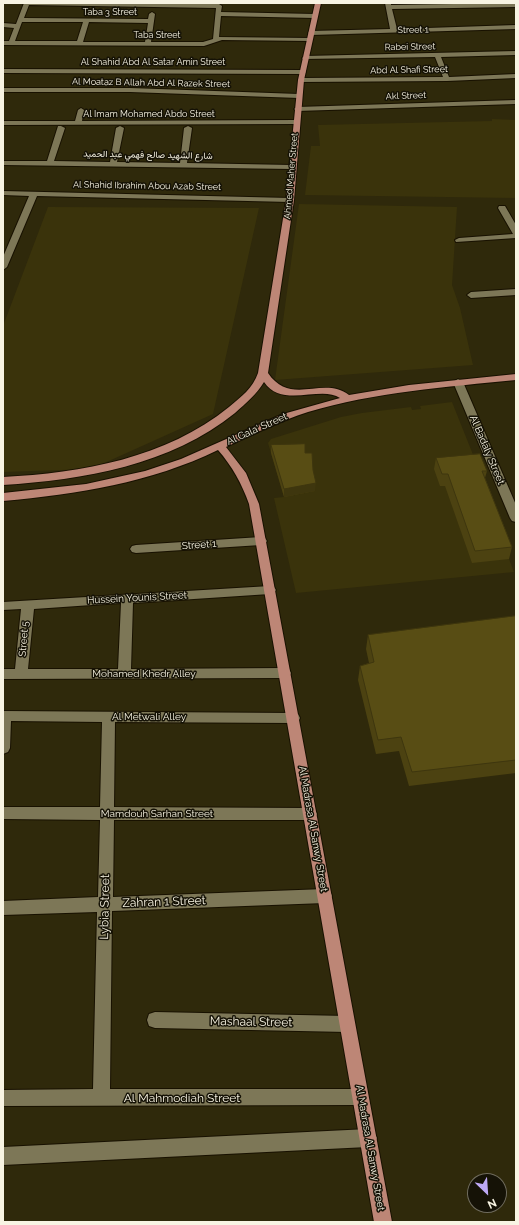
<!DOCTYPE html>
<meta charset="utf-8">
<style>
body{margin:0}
#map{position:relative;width:519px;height:1225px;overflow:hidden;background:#2f290b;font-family:Raleway,sans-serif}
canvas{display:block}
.frame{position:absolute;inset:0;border:4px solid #f8f4e3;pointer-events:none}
.north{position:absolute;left:467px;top:1173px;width:40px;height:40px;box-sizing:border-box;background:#151206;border:1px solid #706c5e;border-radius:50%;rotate:155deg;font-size:11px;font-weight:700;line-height:16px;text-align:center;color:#f8f4e3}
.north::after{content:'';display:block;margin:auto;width:14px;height:18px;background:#bea9f5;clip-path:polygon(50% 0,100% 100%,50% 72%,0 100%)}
</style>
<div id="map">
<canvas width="519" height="1225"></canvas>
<div class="frame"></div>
<div class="north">N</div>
</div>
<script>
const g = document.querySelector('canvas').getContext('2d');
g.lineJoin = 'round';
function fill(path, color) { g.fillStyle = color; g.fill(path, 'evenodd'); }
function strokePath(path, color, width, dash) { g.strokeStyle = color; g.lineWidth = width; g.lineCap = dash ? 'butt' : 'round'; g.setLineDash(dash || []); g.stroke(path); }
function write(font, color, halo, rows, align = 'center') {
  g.font = font + ' Raleway,Vazirmatn,sans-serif'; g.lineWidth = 3; g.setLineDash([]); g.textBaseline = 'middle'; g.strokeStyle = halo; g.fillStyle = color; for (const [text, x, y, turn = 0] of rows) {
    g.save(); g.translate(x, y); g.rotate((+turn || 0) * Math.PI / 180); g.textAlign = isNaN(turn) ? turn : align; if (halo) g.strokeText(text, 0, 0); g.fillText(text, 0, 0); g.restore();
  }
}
fill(new Path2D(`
 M 492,119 L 516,120 L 516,198 L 305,195 L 311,146 L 320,146 L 318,125 L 492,121 Z
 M 299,204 L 457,207 L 452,285 L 460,308 L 473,365 L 275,380 Z
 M 48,207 L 259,208 L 213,414 L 91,469 L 3,472 L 3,326 Z
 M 452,402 L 484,482 L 480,483 L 514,572 L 296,593 L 274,498 L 284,497 L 268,443 L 271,439 L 341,417 L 362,413 L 411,407 L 412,410 L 421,409 L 420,406 Z`), '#3a330b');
const minor = new Path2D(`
 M 24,3 L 219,4 L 222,6 L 221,12 L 315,14 L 318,16 L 315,18 L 221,16 L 219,37 L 311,38 L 312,39 L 309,41 L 222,40 L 204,46 L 3,45 L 3,41 L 9,41 L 14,28 L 3,27 L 3,23 L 16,24 ZM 29,5 L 216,8 L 213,39 L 203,42 L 151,42 L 155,14 L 152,12 L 149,14 L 148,19 L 24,18 ZM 22,22 L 83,22 L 77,41 L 15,41 ZM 89,22 L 148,23 L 145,42 L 83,42 Z
 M 385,3 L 391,3 L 391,5 L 516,3 L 516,7 L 392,9 L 397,29 L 516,25 L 516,29 L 311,35 L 308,33 L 311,31 L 390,29 Z
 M 516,51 L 516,55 L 441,57 L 449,77 L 516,74 L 516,78 L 447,81 L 301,82 L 298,80 L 301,78 L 443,77 L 435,57 L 303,59 L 302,58 L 305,56 Z
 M 3,69 L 303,70 L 306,72 L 303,74 L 3,73 Z
 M 3,88 L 130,88 L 299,94 L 302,96 L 299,98 L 130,92 L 3,92 Z
 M 516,100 L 516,104 L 297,111 L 294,109 L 297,107 Z
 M 81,108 L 84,110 L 82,121 L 296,120 L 300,122 L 296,124 L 3,125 L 3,121 L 75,121 L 78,110 Z
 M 58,126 L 61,126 L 65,128 L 54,161 L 110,162 L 116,128 L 120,126 L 124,128 L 117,162 L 180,163 L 184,128 L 188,126 L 192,128 L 187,163 L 292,165 L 296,167 L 292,169 L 3,165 L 3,161 L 47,161 Z
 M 3,191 L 290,198 L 294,200 L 290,202 L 37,196 L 7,267 L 3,270 L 3,257 L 29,196 L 3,195 Z
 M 499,206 L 505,206 L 516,225 L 516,238 L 456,242 L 455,240 L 459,238 L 513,234 L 498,208 Z
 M 516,289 L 516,295 L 471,298 L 467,295 L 471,292 Z
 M 458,379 L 463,382 L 516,505 L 516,522 L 512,521 L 510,518 L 453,382 Z
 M 261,537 L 265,538 L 267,541 L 265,544 L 261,545 L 136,553 L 132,552 L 130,549 L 132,546 L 136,545 Z
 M 270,586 L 274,587 L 276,590 L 274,593 L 270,594 L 133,603 L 131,669 L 285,668 L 289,669 L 291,673 L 289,677 L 285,678 L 3,679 L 3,669 L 15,669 L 21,609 L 3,610 L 3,602 ZM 121,603 L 118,669 L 28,669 L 34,609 Z
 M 3,711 L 293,713 L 298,714 L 300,718 L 298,722 L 293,723 L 115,722 L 114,807 L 310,808 L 315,810 L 317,814 L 315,818 L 310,820 L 114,820 L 113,897 L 325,889 L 330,891 L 332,896 L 330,901 L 325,903 L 112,911 L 110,1089 L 360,1089 L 366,1091 L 368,1097 L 366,1103 L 360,1105 L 3,1106 L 3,1090 L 93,1089 L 97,912 L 3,915 L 3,901 L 98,897 L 100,820 L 3,819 L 3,807 L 100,807 L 102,722 L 11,721 L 10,748 L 8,752 L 3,754 Z
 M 155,1012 L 347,1016 L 353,1018 L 355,1024 L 353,1030 L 347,1032 L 155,1028 L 149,1026 L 147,1020 L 149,1014 Z
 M 368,1129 L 374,1132 L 377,1138 L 374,1144 L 368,1147 L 3,1165 L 3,1147 Z`);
const major = new Path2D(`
 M 315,3 L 321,3 L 304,80 L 294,200 L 268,373 C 291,407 323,375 349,395 L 409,385 L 516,374 L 516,380 C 446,387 375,392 308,412 C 280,421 253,434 226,447 L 246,473 L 259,504 L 392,1222 L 374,1222 L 249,504 C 242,484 232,466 218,450 C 150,483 78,494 3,501 L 3,493 L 86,484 L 145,471 L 181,459 L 283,414 L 340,398 C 321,385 282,409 264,382 C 257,394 246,403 235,413 C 171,465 83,480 3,485 L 3,477 C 82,473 166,458 229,407 C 241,397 253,388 258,373 L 286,200 L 298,80 Z`);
strokePath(minor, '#181100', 2);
strokePath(major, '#181100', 2);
fill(minor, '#7d7757');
fill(major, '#bd8676');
fill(new Path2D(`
 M 271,445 L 313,470 L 315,491 L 284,497 L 271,453 Z
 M 436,458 L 487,471 L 485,478 L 512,547 L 509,559 L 472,563 L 445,486 L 440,486 L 434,469 Z
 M 516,616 L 516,773 L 409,786 L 399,751 L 376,754 L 358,680 L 360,666 L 369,663 L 366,649 L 368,635 Z`), '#4c4211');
fill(new Path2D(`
 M 316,483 L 315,491 L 284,497 L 284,489 Z`), '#3e360e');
const building = new Path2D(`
 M 305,444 L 305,453 L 312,453 L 313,470 L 316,483 L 284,489 L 271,445 Z
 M 480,454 L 487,471 L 482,471 L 512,547 L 475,551 L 448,474 L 442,474 L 436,458 Z
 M 516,616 L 516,760 L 412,772 L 401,737 L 378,740 L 360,666 L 374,662 L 368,635 Z`);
fill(building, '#584d14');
strokePath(building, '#3e360e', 1);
write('9px', '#f8f4e3', '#151206', [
 ["Taba 3 Street",110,12],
 ["Street 1",413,30,-1],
 ["Taba Street",157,35],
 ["Rabei Street",410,47,-1],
 ["Al Shahid Abd Al Satar Amin Street",153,62],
 ["Abd Al Shafi Street",409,70,-1],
 ["Al Moataz B Allah Abd Al Razek Street",151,83,1],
 ["Akl Street",406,96,-2],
 ["Al Imam Mohamed Abdo Street",149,114],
 ["شارع الشهيد صالح فهمي عبد الحميد",148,155,1],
 ["Ahmed Maher Street",291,176,-85],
 ["Al Shahid Ibrahim Abou Azab Street",147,186,1]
]);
write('10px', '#f8f4e3', '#151206', [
 ["Al Gala' Street",257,429,-24],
 ["Al Badaly Street",487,450,67],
 ["Street 1",199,545,-4],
 ["Hussein Younis Street",137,598,-3],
 ["Street 5",24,639,-85],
 ["Mohamed Khedr Alley",144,674],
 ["Al Metwali Alley",149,717],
 ["Mamdouh Sarhan Street",157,814],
 ["Al Madrasa Al Sanwy Street",313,829,80],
 ["Al Madrasa Al Sanwy Street",370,1148,80]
]);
write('12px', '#f8f4e3', '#151206', [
 ["Zahran 1 Street",164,902,-2],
 ["Lybia Street",105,907,-89],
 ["Mashaal Street",251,1022,1],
 ["Al Mahmodiah Street",182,1098]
]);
</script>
